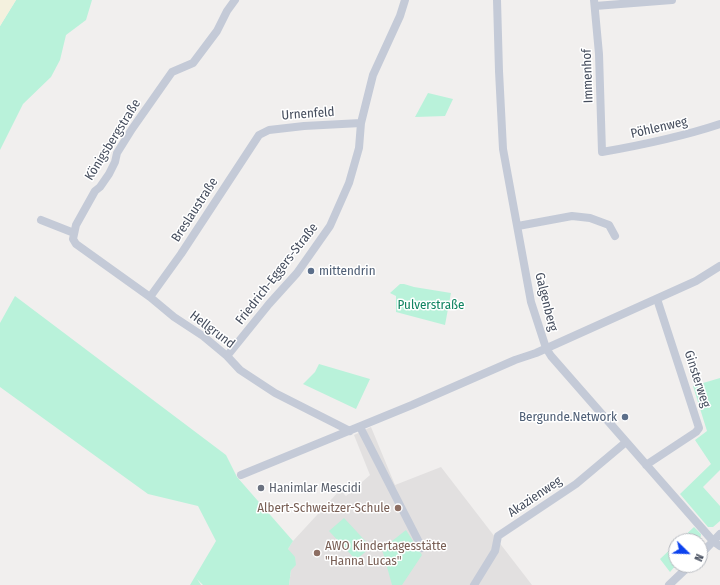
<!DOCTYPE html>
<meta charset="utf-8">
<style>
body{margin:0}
#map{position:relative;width:720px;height:585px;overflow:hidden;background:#f1efee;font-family:"Fira Sans Condensed",sans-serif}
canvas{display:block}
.north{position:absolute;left:668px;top:533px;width:40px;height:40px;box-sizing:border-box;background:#fff;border:1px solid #b5b8be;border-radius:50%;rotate:113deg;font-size:11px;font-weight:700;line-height:16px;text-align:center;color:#454d5d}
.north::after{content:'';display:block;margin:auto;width:14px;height:18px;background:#0c42ee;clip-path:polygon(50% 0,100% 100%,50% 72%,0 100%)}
</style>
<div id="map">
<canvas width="720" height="585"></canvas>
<div class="north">N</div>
</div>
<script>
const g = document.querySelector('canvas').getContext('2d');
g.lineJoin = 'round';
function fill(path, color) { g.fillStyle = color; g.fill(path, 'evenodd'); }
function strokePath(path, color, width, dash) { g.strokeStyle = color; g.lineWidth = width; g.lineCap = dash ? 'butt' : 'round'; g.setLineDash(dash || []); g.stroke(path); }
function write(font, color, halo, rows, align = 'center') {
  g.font = font + ' "Fira Sans Condensed",sans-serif'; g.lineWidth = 3; g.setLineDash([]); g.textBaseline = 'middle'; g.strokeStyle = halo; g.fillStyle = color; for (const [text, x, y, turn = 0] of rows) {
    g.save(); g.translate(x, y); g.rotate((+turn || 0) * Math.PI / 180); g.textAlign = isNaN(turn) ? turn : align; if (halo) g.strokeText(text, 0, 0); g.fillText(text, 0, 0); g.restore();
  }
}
fill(new Path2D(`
 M 371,427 L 395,485 L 441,467 L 532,585 L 289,585 L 291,570 L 288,549 L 293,541 L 340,490 L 346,496 L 370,475 L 354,435 Z`), '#e2e0e0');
fill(new Path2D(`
 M 16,0 L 92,0 L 86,20 L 66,35 L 60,60 L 51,77 L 23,104 L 0,150 L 0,26 Z
 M 428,93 L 453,99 L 445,116 L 415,117 Z
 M 400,284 L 404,284 L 414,287 L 451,293 L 445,325 L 396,312 L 396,296 L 390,293 Z
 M 15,296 L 226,455 L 237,477 L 293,541 L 288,549 L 295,557 L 296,565 L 291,570 L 289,585 L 203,585 L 197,579 L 201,585 L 190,585 L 216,541 L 198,506 L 148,494 L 0,387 L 0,323 Z
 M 319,364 L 370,379 L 356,409 L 303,384 L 315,372 Z
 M 720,378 L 720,470 L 703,487 L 720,506 L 720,521 L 713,527 L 708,527 L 680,494 L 711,464 L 695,440 L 707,431 L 693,386 Z
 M 344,518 L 371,547 L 356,560 L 329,531 Z
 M 694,527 L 701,534 L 700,541 L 679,541 Z
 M 406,530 L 422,555 L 402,585 L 392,585 L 382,549 Z
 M 676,544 L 676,565 L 670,572 L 660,559 Z`), '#b9f2da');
fill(new Path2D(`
 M 0,0 L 16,0 L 0,26 Z`), '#f4f1de');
strokePath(new Path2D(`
 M 235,0 L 227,11 L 217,31 L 193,63 L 172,72 L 132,129 L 117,153 L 115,162 L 109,174 L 100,187 L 95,191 L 76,225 L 73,239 L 76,244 L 150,297 L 174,317 L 203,336 L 227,356 L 240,370 L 275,393 L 350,431
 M 497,0 L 499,71 L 503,149 L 531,302 L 546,348 L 551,356 L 713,541 L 720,546
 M 594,0 L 599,54 L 602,152 C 642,145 681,137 720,124
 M 595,6 L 672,0
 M 41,220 L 74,233
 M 518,226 L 572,216 L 590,218 L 609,225 L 615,236
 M 150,297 L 181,254 L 259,135 L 269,130 L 304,126 L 361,123
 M 227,356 L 269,304 L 297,273 L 330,226 L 349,183 L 359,148 L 361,123 L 373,75 L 400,16 L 405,0
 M 360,427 L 422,548
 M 646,465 L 696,432 L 699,428 L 657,299
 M 241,475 L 412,405 L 515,360 L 536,353 L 696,281 L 720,266
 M 700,555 L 720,534
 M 474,585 L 495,551 L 498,536 L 576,484 L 626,442
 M 669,585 L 690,565`), '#c4cad7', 8);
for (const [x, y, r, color] of [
 [311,271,4,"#5c6f8a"],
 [625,417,4,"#5c6f8a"],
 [261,488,4,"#6b7280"],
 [398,508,4,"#8d6e63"],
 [317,553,4,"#8d6e63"]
]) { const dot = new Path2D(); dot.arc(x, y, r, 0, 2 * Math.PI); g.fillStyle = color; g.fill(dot); strokePath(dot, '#fff', 1.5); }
write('13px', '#454d5d', '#fff', [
 ["Immenhof",588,76,-92],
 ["Urnenfeld",308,114,-4],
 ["Pöhlenweg",659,128,-13],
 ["Königsbergstraße",113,140,-58],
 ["Breslaustraße",195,210,-57],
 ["Friedrich-Eggers-Straße",277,274,-52],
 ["Galgenberg",546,302,76],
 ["Hellgrund",212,330,37],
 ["Ginsterweg",697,379,72],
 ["Akazienweg",535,497,-34]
]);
write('13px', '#4e5e75', '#fff', [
 ["mittendrin",319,271],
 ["Bergunde.Network",617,417,"right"]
], 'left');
write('13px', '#108461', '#fff', [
 ["Pulverstraße",431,305]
]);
write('13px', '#5b616d', '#fff', [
 ["Hanimlar Mescidi",269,488]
], 'left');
write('13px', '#785e54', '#fff', [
 ["Albert-Schweitzer-Schule",390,508],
 ["AWO Kindertagesstätte",325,546,"left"],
 ["\"Hanna Lucas\"",325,561,"left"]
], 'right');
</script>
